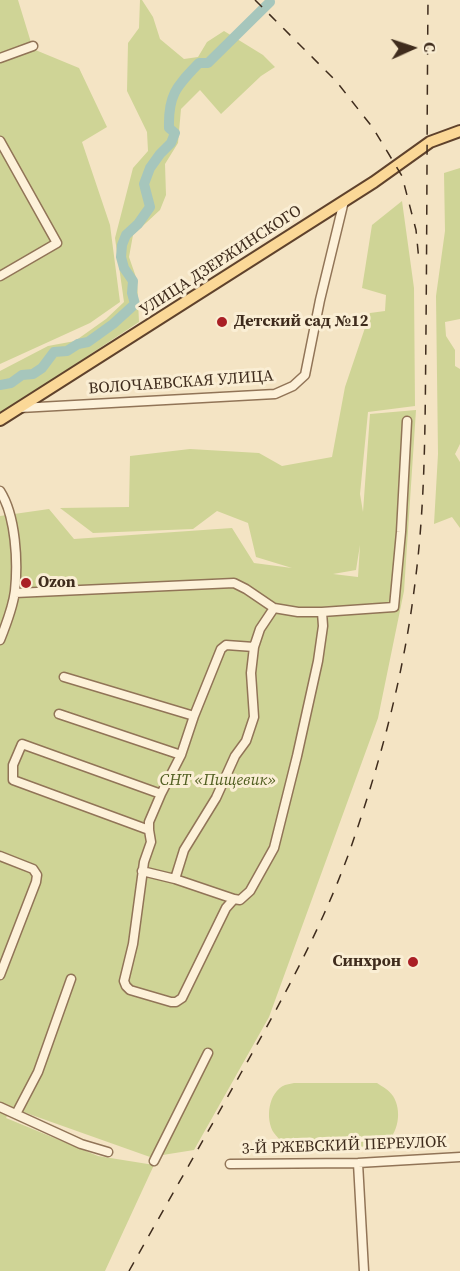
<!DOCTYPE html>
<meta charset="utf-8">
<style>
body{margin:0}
#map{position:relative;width:460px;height:1271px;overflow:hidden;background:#f4e4c4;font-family:"Source Serif 4",serif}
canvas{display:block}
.north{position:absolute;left:382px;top:18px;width:60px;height:60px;-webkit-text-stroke:4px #faeed4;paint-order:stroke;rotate:87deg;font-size:16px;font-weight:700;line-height:24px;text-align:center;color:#3f2c1d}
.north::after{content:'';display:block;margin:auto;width:21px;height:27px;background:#3f2c1d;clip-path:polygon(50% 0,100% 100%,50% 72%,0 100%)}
</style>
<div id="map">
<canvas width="460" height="1271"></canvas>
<div class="north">С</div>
</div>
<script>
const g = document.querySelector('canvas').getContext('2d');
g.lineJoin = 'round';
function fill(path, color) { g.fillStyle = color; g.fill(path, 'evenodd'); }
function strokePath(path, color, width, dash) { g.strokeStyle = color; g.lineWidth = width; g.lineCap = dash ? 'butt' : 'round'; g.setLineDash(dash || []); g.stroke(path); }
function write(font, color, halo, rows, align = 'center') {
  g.font = font + ' "Source Serif 4",serif'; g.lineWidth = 6; g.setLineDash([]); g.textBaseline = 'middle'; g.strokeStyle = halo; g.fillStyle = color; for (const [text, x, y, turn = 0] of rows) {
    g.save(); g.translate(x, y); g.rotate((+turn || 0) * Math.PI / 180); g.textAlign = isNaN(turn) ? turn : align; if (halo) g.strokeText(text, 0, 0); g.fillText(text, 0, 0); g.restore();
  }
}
fill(new Path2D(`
 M 0,0 L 18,0 L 33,49 L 79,68 L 107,127 L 82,142 L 110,225 L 120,302 L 90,323 L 0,364 Z
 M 140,0 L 142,0 L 153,17 L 160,39 L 184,59 L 198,57 L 207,42 L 224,31 L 263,55 L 275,67 L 261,76 L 221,114 L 200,90 L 181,109 L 178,143 L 165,164 L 166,195 L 160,210 L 133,235 L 129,257 L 137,280 L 139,322 L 0,414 L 0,371 L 48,346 L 75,341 L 106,319 L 124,302 L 115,238 L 133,168 L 148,151 L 147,132 L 127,91 L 128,43 L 139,28 Z
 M 460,168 L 460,319 L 445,322 L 446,336 L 455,350 L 455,366 L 460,369 L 460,444 L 455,454 L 460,462 L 460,528 L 452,517 L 434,524 L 438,454 L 436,296 L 445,231 L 444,173 Z
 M 402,201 L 414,288 L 415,406 L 368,412 L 360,494 L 363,512 L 370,414 L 416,410 L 404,591 L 378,718 L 269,1017 L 194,1150 L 150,1157 L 12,1108 L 6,1118 L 98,1156 L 154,1165 L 105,1271 L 0,1271 L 0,516 L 49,509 L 74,539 L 232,528 L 254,563 L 292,568 L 256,557 L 248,523 L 217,511 L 193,529 L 93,533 L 60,508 L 129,507 L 130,456 L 190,449 L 259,453 L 282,466 L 332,457 L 345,387 L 370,313 L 385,311 L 386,295 L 362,288 L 372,225 ZM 360,545 L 358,577 L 333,574 L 356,570 Z
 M 294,1083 L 377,1083 C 383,1087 389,1090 393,1096 C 402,1110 399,1134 384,1144 C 382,1146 378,1147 376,1149 L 293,1149 C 287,1145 279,1140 274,1133 C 265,1120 268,1092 285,1085 C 288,1084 291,1084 294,1083 Z`), '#cfd496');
strokePath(new Path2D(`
 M 0,385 L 11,383 L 22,375 L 33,374 L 42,368 L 54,352 L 67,351 L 78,344 L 88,342 L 113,324 L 135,304 L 132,293 L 133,281 L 124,268 L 121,257 L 122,245 L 126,235 L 138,224 L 150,207 L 144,184 L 150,168 L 160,154 L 171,143 L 175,133 L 169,128 C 168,94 177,86 199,63 L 208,63 L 270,2`), '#a6c6bc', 10);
const minor = new Path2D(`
 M 0,58 L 33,46
 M 0,141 L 57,243 L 0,276
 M 20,408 L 275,394 L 293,386 L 305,375 L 320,300 L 344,201
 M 0,491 C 16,516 18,562 15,591 C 13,607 6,625 0,640
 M 15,593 L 234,583 L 246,589 L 274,608 L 298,612 L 322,612 L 394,607 L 401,532 L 407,421
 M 254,647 L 226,645 L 221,649 L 194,716 L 181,755 L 161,794 L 149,822 L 149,830 L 151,842 L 144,862 L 133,944 L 124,981 L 126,986 L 130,990 L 171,1002 L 176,1002 L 182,998 L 226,908 L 234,899 L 240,900 L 250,891 L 274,848 L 297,756 L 318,661 L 323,626 L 322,612
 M 64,677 L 194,716
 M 59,714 L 181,755
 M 149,830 L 13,780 L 13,765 L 22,744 L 161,794
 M 0,856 L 33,869 L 37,875 L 36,882 L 0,975
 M 142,871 L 175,879 L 234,899
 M 175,879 L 184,850 L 216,798 L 235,756 L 246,741 L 254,717 L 251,673 L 254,647 L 260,629 L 274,608
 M 0,1107 L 81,1144 L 108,1152
 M 16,1114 L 38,1072 L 71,979
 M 154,1161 L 208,1053
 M 358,1163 L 364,1271
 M 230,1164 L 358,1163 L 460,1157`);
const major = new Path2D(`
 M 0,420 L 374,182 L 430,142 L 460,131`);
strokePath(minor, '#917457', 11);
strokePath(major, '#5f422c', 14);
strokePath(minor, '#fdf1d9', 8);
strokePath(major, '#fbd897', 10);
strokePath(new Path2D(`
 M 255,0 L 336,81 L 373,128 L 402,176 L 416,230 L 419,261
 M 129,1271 C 166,1205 204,1139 241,1073 C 282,1000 322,928 350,850 C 380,764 404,674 415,583 C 426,499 425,413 426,329 C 427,219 427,110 428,0`), '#3f2c1d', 1.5, [10, 10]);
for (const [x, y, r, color] of [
 [222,322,6,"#a91f25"],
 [26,583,6,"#a91f25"],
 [413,962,6,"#a91f25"]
]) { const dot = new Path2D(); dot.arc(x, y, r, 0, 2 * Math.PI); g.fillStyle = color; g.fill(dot); strokePath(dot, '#faeed4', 2); }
write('16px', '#3f2c1d', '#faeed4', [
 ["УЛИЦА ДЗЕРЖИНСКОГО",221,261,-33],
 ["ВОЛОЧАЕВСКАЯ УЛИЦА",181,383,-4],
 ["3-Й РЖЕВСКИЙ ПЕРЕУЛОК",344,1146,-2]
]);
write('bold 16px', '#3f2c1d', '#faeed4', [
 ["Детский сад №12",234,322],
 ["Ozon",38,583],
 ["Синхрон",401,962,"right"]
], 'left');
write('italic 16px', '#515f21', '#faeed4', [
 ["СНТ «Пищевик»",218,781]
]);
</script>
